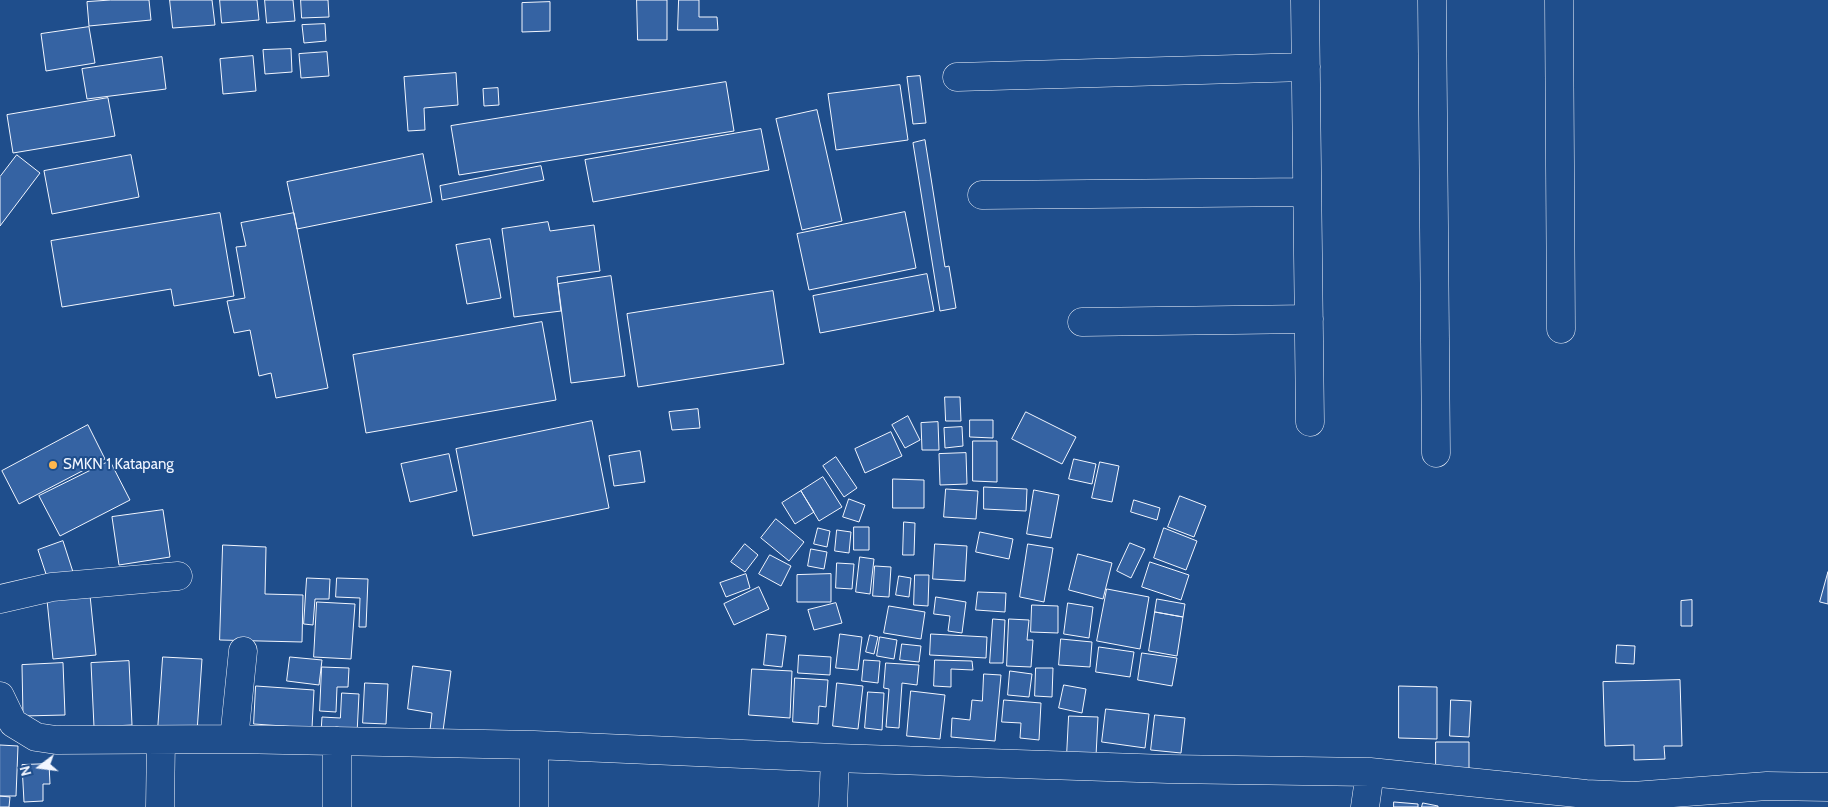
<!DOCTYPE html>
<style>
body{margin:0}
#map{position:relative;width:1828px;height:807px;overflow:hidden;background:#1f4e8c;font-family:Cabin,sans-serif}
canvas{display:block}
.north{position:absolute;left:15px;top:742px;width:50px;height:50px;-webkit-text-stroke:4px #1f4e8c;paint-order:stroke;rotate:255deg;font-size:14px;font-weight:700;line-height:20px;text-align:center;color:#f2f6ff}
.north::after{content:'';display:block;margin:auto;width:18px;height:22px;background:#f2f6ff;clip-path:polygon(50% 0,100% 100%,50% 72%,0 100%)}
</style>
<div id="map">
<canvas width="1828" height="807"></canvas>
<div class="north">N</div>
</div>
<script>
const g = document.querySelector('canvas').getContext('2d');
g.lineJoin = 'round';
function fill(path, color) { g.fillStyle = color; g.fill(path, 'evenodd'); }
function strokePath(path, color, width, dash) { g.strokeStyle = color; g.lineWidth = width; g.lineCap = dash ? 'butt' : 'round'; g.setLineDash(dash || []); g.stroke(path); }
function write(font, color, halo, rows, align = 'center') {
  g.font = font + ' Cabin,sans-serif'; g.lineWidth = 4; g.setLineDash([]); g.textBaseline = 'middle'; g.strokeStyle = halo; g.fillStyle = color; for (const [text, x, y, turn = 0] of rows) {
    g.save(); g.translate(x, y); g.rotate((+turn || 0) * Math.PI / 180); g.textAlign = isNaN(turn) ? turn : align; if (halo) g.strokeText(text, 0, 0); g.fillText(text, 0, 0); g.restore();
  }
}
const building = new Path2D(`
 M 111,0 L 149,0 L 151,20 L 89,26 L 87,2 Z
 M 170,0 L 212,0 L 215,25 L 173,28 Z
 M 220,0 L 257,0 L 259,20 L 222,23 Z
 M 265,0 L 293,0 L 295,21 L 267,23 Z
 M 301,0 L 328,0 L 329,17 L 302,18 Z
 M 637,0 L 667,0 L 667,40 L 638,40 Z
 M 679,0 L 699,0 L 699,17 L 717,17 L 718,30 L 678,30 Z
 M 550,2 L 550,31 L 522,32 L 522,3 Z
 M 325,24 L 326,41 L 304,43 L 302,25 Z
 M 89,27 L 95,63 L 46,71 L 41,34 Z
 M 291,49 L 292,72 L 265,74 L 263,50 Z
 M 327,52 L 329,76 L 301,78 L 299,54 Z
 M 253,56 L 256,91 L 223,94 L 220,59 Z
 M 162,57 L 166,89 L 87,99 L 82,69 Z
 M 456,73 L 458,105 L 424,108 L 425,130 L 408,131 L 404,77 Z
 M 920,76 L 926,123 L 913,124 L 907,77 Z
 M 726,82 L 734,131 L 459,175 L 451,126 Z
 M 900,85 L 908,140 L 836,150 L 828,94 Z
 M 498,88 L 499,105 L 484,106 L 483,89 Z
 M 108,98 L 115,136 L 13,153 L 7,115 Z
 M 817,110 L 842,221 L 802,230 L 776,119 Z
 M 761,129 L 769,170 L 593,202 L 585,160 Z
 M 925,140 L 945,267 L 949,266 L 956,308 L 940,311 L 913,143 Z
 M 423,154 L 432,202 L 297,229 L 287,182 Z
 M 17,155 L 40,173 L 0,226 L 0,177 Z
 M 131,155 L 139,197 L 52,214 L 44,171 Z
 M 541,166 L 544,180 L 442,200 L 440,186 Z
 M 905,212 L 916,268 L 809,290 L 797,234 Z
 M 220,213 L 234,296 L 174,306 L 171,289 L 62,307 L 51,241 Z
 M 294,213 L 328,388 L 276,398 L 271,373 L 259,376 L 250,330 L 234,333 L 227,301 L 245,298 L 236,247 L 246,246 L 241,223 Z
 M 548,222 L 550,231 L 594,225 L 600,271 L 557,277 L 561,311 L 514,317 L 502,229 Z
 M 490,239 L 501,298 L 467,304 L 456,245 Z
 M 927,274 L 934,311 L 820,333 L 813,296 Z
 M 611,276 L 625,376 L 571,383 L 558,284 Z
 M 773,291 L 784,364 L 638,387 L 627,314 Z
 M 542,322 L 556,400 L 366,433 L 353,355 Z
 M 945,397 L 960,397 L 961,421 L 946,421 Z
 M 698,409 L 700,428 L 672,430 L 669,412 Z
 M 1026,412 L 1076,437 L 1062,464 L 1012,439 Z
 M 908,416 L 920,440 L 905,448 L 892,425 Z
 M 970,420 L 993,420 L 993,438 L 970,437 Z
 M 592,421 L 609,508 L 473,536 L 456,449 Z
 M 938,422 L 939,450 L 922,450 L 921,423 Z
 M 88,425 L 105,459 L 19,504 L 2,471 Z
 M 962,427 L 963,446 L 945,448 L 944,428 Z
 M 891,432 L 902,456 L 865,473 L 855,449 Z
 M 973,441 L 997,441 L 997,482 L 973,481 Z
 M 640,451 L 645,482 L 614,486 L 609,456 Z
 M 966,453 L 967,484 L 940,485 L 939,454 Z
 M 449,454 L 457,491 L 410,502 L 401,464 Z
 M 836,457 L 857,488 L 844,497 L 823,466 Z
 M 1074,459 L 1096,464 L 1092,484 L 1069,479 Z
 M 110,461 L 130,500 L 60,536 L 39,496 Z
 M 1100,462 L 1119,466 L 1112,502 L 1092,498 Z
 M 823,477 L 842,507 L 819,521 L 801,491 Z
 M 893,479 L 924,480 L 924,508 L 893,508 Z
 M 984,487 L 1027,489 L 1026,511 L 984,509 Z
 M 946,489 L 978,491 L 976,519 L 944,517 Z
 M 1034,490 L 1059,495 L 1051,538 L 1027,534 Z
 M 801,491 L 814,512 L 795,524 L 782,503 Z
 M 1180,496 L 1206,506 L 1194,537 L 1168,527 Z
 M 849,499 L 865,505 L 859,522 L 843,517 Z
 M 1134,500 L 1160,508 L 1157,520 L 1131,512 Z
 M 163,510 L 170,557 L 119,565 L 112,517 Z
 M 776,519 L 804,542 L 789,561 L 761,538 Z
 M 904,522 L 915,523 L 914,555 L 903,555 Z
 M 854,527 L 869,527 L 869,550 L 854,550 Z
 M 818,528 L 830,531 L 827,547 L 814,544 Z
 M 1164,528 L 1197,541 L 1186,570 L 1154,558 Z
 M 837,530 L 851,532 L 849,553 L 835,551 Z
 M 980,532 L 1013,539 L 1009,559 L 976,552 Z
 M 63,541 L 73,572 L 48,580 L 38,550 Z
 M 1130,543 L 1145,549 L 1131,578 L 1117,571 Z
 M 745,544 L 758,555 L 745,572 L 731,562 Z
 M 935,544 L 967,546 L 965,581 L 933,579 Z
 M 1028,544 L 1053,548 L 1044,602 L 1020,597 Z
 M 223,545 L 266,547 L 265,594 L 303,595 L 302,642 L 220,640 Z
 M 811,549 L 827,552 L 824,569 L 808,566 Z
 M 1078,554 L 1112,563 L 1103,599 L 1069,590 Z
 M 770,555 L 791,566 L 781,586 L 759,574 Z
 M 860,557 L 874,559 L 870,594 L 856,592 Z
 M 1150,562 L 1189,575 L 1181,600 L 1142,587 Z
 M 837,563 L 854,564 L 852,589 L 836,588 Z
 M 875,566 L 891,567 L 889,597 L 873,596 Z
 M 1828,572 L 1828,604 L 1820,602 Z
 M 746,574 L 750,588 L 726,597 L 720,583 Z
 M 831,574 L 831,602 L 797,602 L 797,575 Z
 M 915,575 L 929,575 L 928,606 L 914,605 Z
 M 899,576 L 911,578 L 909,597 L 896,595 Z
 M 307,578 L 330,579 L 329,599 L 315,599 L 313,625 L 304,624 Z
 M 337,578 L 368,579 L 366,627 L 359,627 L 360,598 L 336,597 Z
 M 759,587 L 769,609 L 734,625 L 724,604 Z
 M 1107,589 L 1149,597 L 1140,649 L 1097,641 Z
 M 978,592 L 1006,593 L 1005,612 L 976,610 Z
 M 90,595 L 96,655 L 53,659 L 47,600 Z
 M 936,597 L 966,602 L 962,633 L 948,631 L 950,616 L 934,614 Z
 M 1157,599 L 1185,604 L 1183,617 L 1155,612 Z
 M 1692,600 L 1692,626 L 1681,626 L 1681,601 Z
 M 317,602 L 355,604 L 351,659 L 314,657 Z
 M 836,603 L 842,623 L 814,630 L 808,610 Z
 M 1068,603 L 1093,607 L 1089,638 L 1064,634 Z
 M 1032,605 L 1058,606 L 1058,633 L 1031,632 Z
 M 889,606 L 925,612 L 921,639 L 884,633 Z
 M 1155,612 L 1183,617 L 1177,656 L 1149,651 Z
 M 993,619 L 1005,620 L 1003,663 L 990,663 Z
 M 1009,619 L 1029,620 L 1027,640 L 1033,640 L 1031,667 L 1007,666 Z
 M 767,634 L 786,636 L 782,667 L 764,665 Z
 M 840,634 L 862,637 L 858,670 L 836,668 Z
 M 931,634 L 987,637 L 986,658 L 930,655 Z
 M 870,635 L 878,637 L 874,654 L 866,652 Z
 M 880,637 L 897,640 L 894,659 L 877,656 Z
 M 1061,639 L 1092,642 L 1090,667 L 1059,665 Z
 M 902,644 L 921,646 L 919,662 L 900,660 Z
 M 1617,645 L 1635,646 L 1634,664 L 1616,663 Z
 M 1099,647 L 1134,652 L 1130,677 L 1096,672 Z
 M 1142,653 L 1177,658 L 1172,686 L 1138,680 Z
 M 799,655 L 831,657 L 830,675 L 798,673 Z
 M 163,657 L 202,659 L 197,732 L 158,730 Z
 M 290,657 L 322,660 L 319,685 L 287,681 Z
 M 864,660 L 880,661 L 878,683 L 862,681 Z
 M 935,660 L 972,661 L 973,670 L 951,669 L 951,687 L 934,686 Z
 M 129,661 L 132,725 L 94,727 L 91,663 Z
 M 63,663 L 65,715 L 23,716 L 22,665 Z
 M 886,663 L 919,665 L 917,685 L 902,683 L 899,728 L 886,727 L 889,689 L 884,688 Z
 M 413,666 L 451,671 L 443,731 L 430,730 L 432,713 L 408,709 Z
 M 322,667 L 349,668 L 348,687 L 337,687 L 336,712 L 320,711 Z
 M 1036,668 L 1053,668 L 1052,697 L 1035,696 Z
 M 752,669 L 792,671 L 790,718 L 749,715 Z
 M 1010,671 L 1032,674 L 1029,697 L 1008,695 Z
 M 984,674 L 1001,675 L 995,741 L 951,737 L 952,718 L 970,720 L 972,700 L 982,701 Z
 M 795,678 L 828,680 L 826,707 L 819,706 L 818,724 L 793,722 Z
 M 1680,680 L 1682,746 L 1664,746 L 1665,759 L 1634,760 L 1634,745 L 1605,746 L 1603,682 Z
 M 365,683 L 388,684 L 386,724 L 363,723 Z
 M 837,683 L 863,686 L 858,729 L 833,726 Z
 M 1064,685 L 1086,689 L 1082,713 L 1059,708 Z
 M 256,686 L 314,690 L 312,728 L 254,724 Z
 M 1399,686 L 1437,687 L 1437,739 L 1399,738 Z
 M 911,691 L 945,695 L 940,739 L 907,736 Z
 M 868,692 L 884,693 L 882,730 L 865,728 Z
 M 342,693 L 359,694 L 357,734 L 321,732 L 322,717 L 340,718 Z
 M 1004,700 L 1041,703 L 1039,740 L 1020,738 L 1021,723 L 1002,722 Z
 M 1451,700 L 1471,701 L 1469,737 L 1450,736 Z
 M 1106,709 L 1149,714 L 1145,748 L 1102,742 Z
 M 1155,715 L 1185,718 L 1181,753 L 1151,750 Z
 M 1069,716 L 1098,717 L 1096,756 L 1067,755 Z
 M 1436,742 L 1469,742 L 1469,769 L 1436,769 Z
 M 0,745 L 18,746 L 16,796 L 0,796 Z
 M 49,764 L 50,784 L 43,784 L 43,801 L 24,802 L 22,765 Z
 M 0,796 L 10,797 L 9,807 L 0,807 Z
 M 1394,802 L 1418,804 L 1418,807 L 1394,807 Z
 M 1423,803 L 1438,806 L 1438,807 L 1422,807 Z`);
fill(building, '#3563a3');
strokePath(building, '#f2f6ff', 1);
const minor = new Path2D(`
 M 1305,0 L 1310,422
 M 1432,0 L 1436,453
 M 1559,0 L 1561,329
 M 957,77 L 1306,67
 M 982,195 L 1307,192
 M 1082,322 L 1309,319
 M 0,599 L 52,587 L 178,576
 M 0,696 L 13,723 L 36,737 L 56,740 L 234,739 L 534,745 L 835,758 L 1168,769 L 1370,772 L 1586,794 L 1633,796 L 1767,786 L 1828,787
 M 234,739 L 243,651
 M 337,741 L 337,807
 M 160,807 L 161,740
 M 534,807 L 534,745
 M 833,807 L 835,758
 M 1365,807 L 1370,772`);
strokePath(minor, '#f2f6ff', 29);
strokePath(minor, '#1f4e8c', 28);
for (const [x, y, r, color] of [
 [53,465,5,"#ffb74d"]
]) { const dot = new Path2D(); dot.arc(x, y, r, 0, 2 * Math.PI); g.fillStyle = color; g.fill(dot); strokePath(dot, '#1f4e8c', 2); }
write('15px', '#f2f6ff', '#1f4e8c', [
 ["SMKN 1 Katapang",63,465]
], 'left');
</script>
